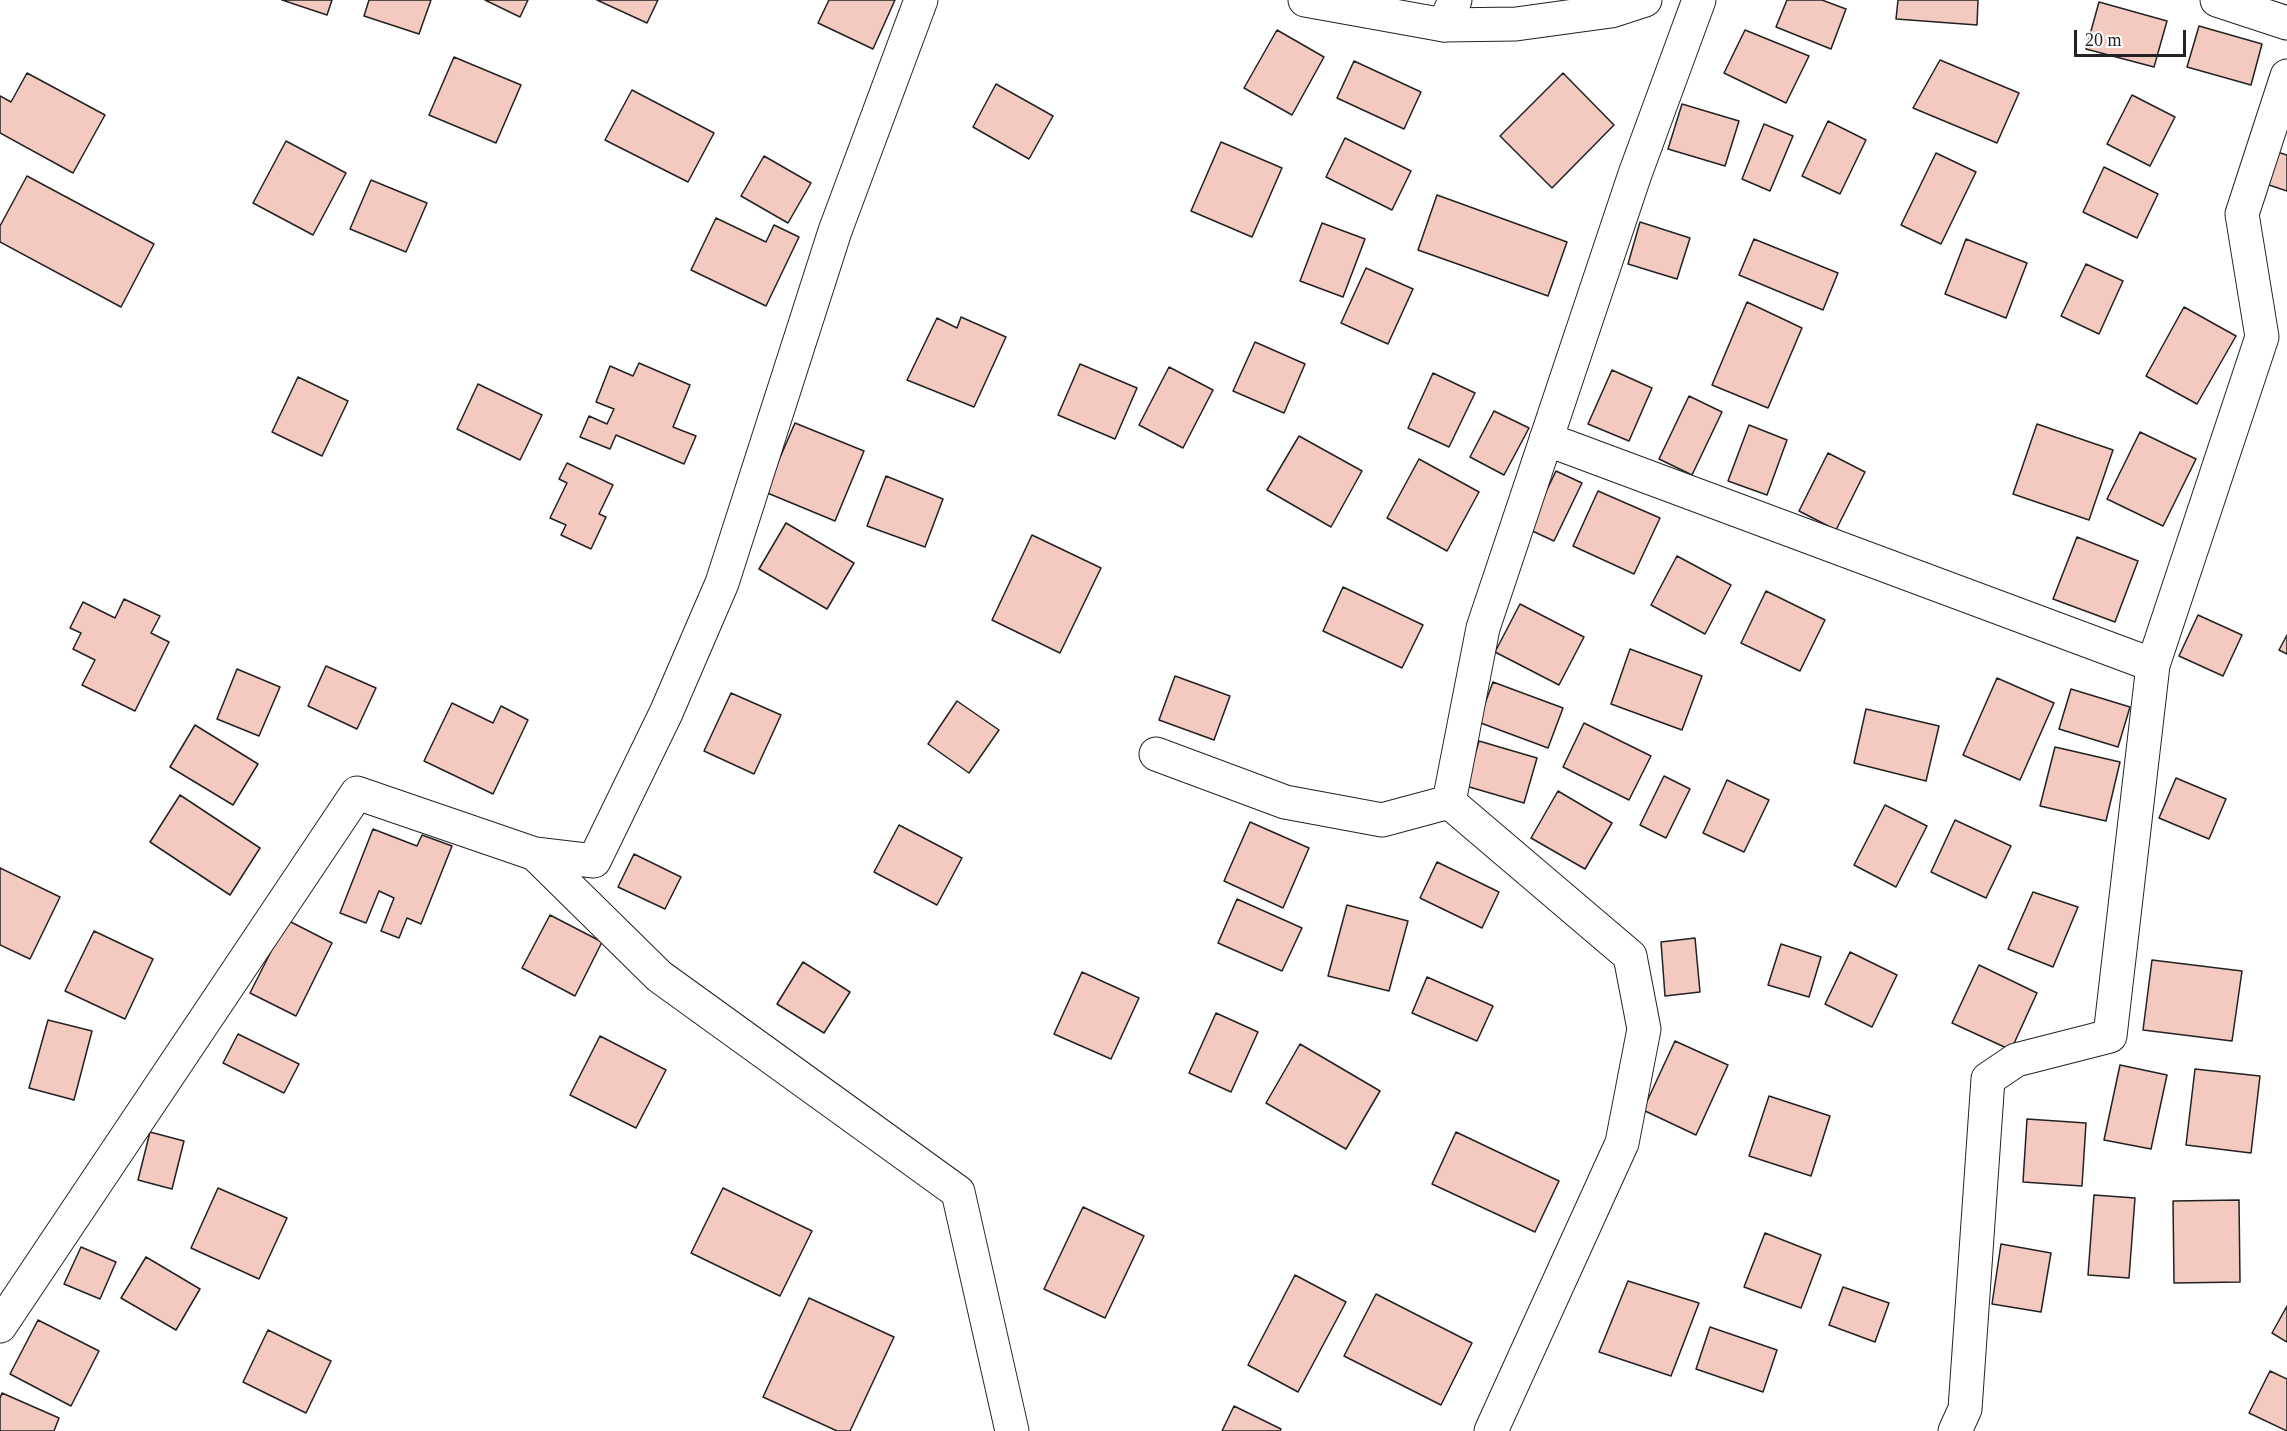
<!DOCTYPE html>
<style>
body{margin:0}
#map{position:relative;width:2287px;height:1431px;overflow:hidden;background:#fff;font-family:Georgia,serif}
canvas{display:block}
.scale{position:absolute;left:2074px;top:30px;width:112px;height:27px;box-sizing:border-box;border:3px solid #222;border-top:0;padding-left:8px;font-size:18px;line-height:21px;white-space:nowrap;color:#222;-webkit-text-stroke:4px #fff;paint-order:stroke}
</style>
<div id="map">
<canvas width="2287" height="1431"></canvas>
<div class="scale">20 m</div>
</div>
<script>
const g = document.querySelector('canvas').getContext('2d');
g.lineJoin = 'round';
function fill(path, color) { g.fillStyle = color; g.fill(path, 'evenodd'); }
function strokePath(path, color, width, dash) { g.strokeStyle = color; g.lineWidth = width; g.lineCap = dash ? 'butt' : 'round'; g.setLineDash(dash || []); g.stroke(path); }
const building = new Path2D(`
 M 282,0 L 332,0 L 327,15 Z
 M 369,0 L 431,0 L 419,34 L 364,16 Z
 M 485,0 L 528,0 L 520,17 Z
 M 597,0 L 658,0 L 647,23 Z
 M 829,0 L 895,0 L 873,49 L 818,23 Z
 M 1787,0 L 1822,0 L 1846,9 L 1831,49 L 1776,27 Z
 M 1898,0 L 1978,0 L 1977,25 L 1896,19 Z
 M 2099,2 L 2167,21 L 2154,67 L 2086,49 Z
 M 2199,26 L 2262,44 L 2251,85 L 2187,67 Z
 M 1277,30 L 1324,57 L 1292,115 L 1244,88 Z
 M 1745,30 L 1809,56 L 1786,103 L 1724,73 Z
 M 454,57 L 521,85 L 496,143 L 429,115 Z
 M 1940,60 L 2019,93 L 1997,143 L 1913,108 Z
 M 1354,61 L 1421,92 L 1404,129 L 1337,98 Z
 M 27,73 L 105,115 L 73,173 L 0,133 L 0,96 L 11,102 Z
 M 1563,73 L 1614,125 L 1552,188 L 1500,136 Z
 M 996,84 L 1053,116 L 1029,159 L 973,127 Z
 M 632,90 L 714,133 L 688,182 L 605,140 Z
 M 2132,95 L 2175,117 L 2150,166 L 2107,144 Z
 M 1682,104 L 1739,121 L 1725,166 L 1668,149 Z
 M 1828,121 L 1866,140 L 1840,194 L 1802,176 Z
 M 1764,124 L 1793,136 L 1770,191 L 1742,179 Z
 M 1345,138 L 1411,171 L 1392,210 L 1326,177 Z
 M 286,141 L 346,173 L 313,235 L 253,203 Z
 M 1221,142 L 1282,168 L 1252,237 L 1191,211 Z
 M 2277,152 L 2287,155 L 2287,191 L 2266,184 Z
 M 1936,153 L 1976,172 L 1941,244 L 1901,225 Z
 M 764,156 L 811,183 L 788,223 L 741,196 Z
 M 2104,167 L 2158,194 L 2137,238 L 2083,212 Z
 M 27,176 L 154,244 L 121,307 L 0,242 L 0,226 Z
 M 371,180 L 427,203 L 406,252 L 350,229 Z
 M 1437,195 L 1567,242 L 1548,296 L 1418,250 Z
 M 716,218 L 766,242 L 774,225 L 799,237 L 766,306 L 691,270 Z
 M 1640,222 L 1690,238 L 1677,279 L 1628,264 Z
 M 1322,223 L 1365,239 L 1343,297 L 1300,281 Z
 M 1754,239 L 1838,273 L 1823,310 L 1739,275 Z
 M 1966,239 L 2027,263 L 2006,318 L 1945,294 Z
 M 2086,264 L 2123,281 L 2099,334 L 2061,316 Z
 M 1366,268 L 1413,289 L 1388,344 L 1341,323 Z
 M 1747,302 L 1802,328 L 1768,408 L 1712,385 Z
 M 2184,307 L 2236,336 L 2197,404 L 2146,376 Z
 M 961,317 L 1006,337 L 974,407 L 907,380 L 937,318 L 957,328 Z
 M 1255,342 L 1305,364 L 1284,413 L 1233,391 Z
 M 639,363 L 690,385 L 673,427 L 696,436 L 684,464 L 616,435 L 610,449 L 580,437 L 589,416 L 607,424 L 614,409 L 596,402 L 610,366 L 633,376 Z
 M 1080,364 L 1137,388 L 1115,439 L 1058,415 Z
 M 1169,367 L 1213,390 L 1183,448 L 1139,425 Z
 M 1612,370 L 1652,388 L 1629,441 L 1588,424 Z
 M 1433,373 L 1475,393 L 1449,447 L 1408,428 Z
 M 298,377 L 348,401 L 322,456 L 272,432 Z
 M 478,384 L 542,415 L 520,460 L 457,429 Z
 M 1689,396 L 1722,412 L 1692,475 L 1659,459 Z
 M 1494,411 L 1529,428 L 1504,475 L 1470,457 Z
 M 795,423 L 864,451 L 835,521 L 765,492 Z
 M 2037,424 L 2113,450 L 2089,520 L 2013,494 Z
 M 1749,425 L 1787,440 L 1767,495 L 1728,481 Z
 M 2140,432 L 2196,459 L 2163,526 L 2107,499 Z
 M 1299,436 L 1362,471 L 1331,527 L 1267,490 Z
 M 1828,453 L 1865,472 L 1836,530 L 1799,511 Z
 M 1419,459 L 1479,492 L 1447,551 L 1387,518 Z
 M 567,463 L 613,485 L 599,514 L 606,517 L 591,549 L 561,535 L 566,525 L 550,518 L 567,483 L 559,479 Z
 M 1556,471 L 1582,483 L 1554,541 L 1528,529 Z
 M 886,476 L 943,499 L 925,547 L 867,526 Z
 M 1598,491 L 1660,518 L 1634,574 L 1573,546 Z
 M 786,523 L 854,563 L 827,609 L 759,569 Z
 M 1032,535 L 1101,568 L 1060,653 L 992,620 Z
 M 2077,537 L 2138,561 L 2115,622 L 2053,599 Z
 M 1677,556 L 1731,585 L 1705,634 L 1651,605 Z
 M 1343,587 L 1423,625 L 1402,668 L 1323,631 Z
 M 1766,591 L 1825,620 L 1800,671 L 1741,643 Z
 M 124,599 L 160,616 L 151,633 L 169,642 L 135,711 L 82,685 L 95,660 L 73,649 L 81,633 L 70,628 L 83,602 L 115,618 Z
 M 1520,604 L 1584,637 L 1559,685 L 1495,652 Z
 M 2198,615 L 2242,635 L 2223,676 L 2179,656 Z
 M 2287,635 L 2287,654 L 2279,650 Z
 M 1630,649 L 1702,676 L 1682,730 L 1611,704 Z
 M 326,666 L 376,688 L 357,729 L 308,706 Z
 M 237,669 L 280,687 L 259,736 L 217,719 Z
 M 1175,676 L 1230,696 L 1214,740 L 1159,720 Z
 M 1997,678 L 2054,703 L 2020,780 L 1963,755 Z
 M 1493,682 L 1563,708 L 1548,748 L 1478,722 Z
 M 2071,689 L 2130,707 L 2118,747 L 2059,729 Z
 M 731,693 L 781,715 L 754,774 L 704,751 Z
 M 957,701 L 999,730 L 969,773 L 928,744 Z
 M 452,703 L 493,723 L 501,706 L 528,720 L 493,794 L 424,761 Z
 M 1866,709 L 1939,726 L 1926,781 L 1854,763 Z
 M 1584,723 L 1651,756 L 1629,800 L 1563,767 Z
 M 195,725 L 258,764 L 233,805 L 170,767 Z
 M 1479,741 L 1537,758 L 1524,803 L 1466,786 Z
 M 2055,747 L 2120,762 L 2106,821 L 2040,806 Z
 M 1664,776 L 1690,789 L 1666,838 L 1640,825 Z
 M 2176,778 L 2226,799 L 2209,839 L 2159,818 Z
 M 1727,780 L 1769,800 L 1744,852 L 1703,833 Z
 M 1558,791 L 1612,823 L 1585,869 L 1531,838 Z
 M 180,795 L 260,848 L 230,895 L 150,842 Z
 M 1885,805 L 1927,826 L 1896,887 L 1854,865 Z
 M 1955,820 L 2011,846 L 1986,898 L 1931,872 Z
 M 1250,822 L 1309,848 L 1283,908 L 1224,881 Z
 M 899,825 L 962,858 L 937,905 L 874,872 Z
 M 373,829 L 417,846 L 422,835 L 452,846 L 421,924 L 407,918 L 399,938 L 381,931 L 394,898 L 379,891 L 366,923 L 340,913 Z
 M 634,854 L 681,877 L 665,909 L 618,887 Z
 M 1437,862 L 1499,892 L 1482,928 L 1420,898 Z
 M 0,868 L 60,897 L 30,959 L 0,945 Z
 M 2033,892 L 2078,907 L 2053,967 L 2008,949 Z
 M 1237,899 L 1302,928 L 1282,971 L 1218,943 Z
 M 1347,905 L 1408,921 L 1389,991 L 1328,976 Z
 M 550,915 L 602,942 L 575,996 L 522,968 Z
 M 287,920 L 332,943 L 296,1016 L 250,993 Z
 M 94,931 L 153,959 L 125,1019 L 65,991 Z
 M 1695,938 L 1700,992 L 1665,996 L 1661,942 Z
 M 1781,944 L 1821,957 L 1809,997 L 1768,985 Z
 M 1850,952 L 1897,975 L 1872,1027 L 1825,1004 Z
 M 2152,960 L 2242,971 L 2232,1041 L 2143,1030 Z
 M 803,962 L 850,992 L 824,1033 L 777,1004 Z
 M 1979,965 L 2037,993 L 2011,1050 L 1952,1023 Z
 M 1082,972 L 1139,998 L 1111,1059 L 1054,1034 Z
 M 1427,977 L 1493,1006 L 1477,1041 L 1412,1013 Z
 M 1216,1013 L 1258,1032 L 1231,1092 L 1189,1073 Z
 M 48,1020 L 92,1031 L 74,1100 L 29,1088 Z
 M 238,1034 L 299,1064 L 284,1093 L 223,1063 Z
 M 600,1036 L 666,1070 L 636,1128 L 570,1095 Z
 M 1675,1041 L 1728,1065 L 1696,1135 L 1643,1110 Z
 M 1300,1044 L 1380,1091 L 1346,1149 L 1266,1103 Z
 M 2120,1065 L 2167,1075 L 2151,1149 L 2104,1140 Z
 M 2195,1069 L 2260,1076 L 2251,1153 L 2186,1145 Z
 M 1769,1096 L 1830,1116 L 1811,1176 L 1749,1156 Z
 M 2027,1119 L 2086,1123 L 2082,1186 L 2023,1182 Z
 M 150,1132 L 184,1141 L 172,1189 L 138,1180 Z
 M 1456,1132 L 1559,1181 L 1535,1232 L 1432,1184 Z
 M 218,1188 L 287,1218 L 259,1279 L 191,1248 Z
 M 723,1188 L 812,1231 L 780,1296 L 691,1253 Z
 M 2094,1195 L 2135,1198 L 2129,1278 L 2088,1275 Z
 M 2239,1200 L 2240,1282 L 2174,1283 L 2173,1201 Z
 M 1083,1207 L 1144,1236 L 1105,1318 L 1044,1289 Z
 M 1765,1233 L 1821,1255 L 1801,1308 L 1744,1287 Z
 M 2001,1244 L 2051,1253 L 2041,1312 L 1992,1304 Z
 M 81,1247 L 116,1262 L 100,1299 L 64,1284 Z
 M 146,1257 L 200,1289 L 176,1330 L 121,1298 Z
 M 1295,1275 L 1346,1302 L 1298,1392 L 1248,1365 Z
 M 1628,1281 L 1699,1303 L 1671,1376 L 1599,1352 Z
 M 1843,1287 L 1889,1303 L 1875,1342 L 1829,1325 Z
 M 1376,1294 L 1472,1343 L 1441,1405 L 1344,1356 Z
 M 809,1298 L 894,1337 L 850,1431 L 837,1431 L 763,1397 Z
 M 2287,1306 L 2287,1342 L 2272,1333 Z
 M 38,1320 L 99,1351 L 71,1406 L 10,1374 Z
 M 1710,1327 L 1777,1350 L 1763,1392 L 1696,1369 Z
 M 268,1330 L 331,1361 L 306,1413 L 243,1382 Z
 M 2270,1371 L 2287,1379 L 2287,1431 L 2249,1413 Z
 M 2,1393 L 59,1418 L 54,1431 L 0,1431 L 0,1398 Z
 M 1234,1406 L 1281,1429 L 1280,1431 L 1222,1431 Z`);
fill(building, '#f3c9c0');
strokePath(building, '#222', 1.5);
const street = new Path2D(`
 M 1444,25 L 1455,0
 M 1546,439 L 2153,665
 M 1156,754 L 1285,802 L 1382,820 L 1449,802
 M 1449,802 L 1483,628 L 1635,174 L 1699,0
 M 1449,802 L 1630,956 L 1644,1029 L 1622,1143 L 1491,1431
 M 535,854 L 659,976 L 958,1192 L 1012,1431
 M 0,1326 L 357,793 L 535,854 L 594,861 L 666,713 L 722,583 L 835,231 L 921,0
 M 1955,1431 L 1965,1409 L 1988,1079 L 2016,1060 L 2110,1036 L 2153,665 L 2262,337 L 2242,214 L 2287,76`);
const secondary = new Path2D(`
 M 1305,0 L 1444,25 L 1516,24 L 1611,11 L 1645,0
 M 2217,0 L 2287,23`);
strokePath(street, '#222', 35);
strokePath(secondary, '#222', 35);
strokePath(street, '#fff', 33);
strokePath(secondary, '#fff', 33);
</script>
